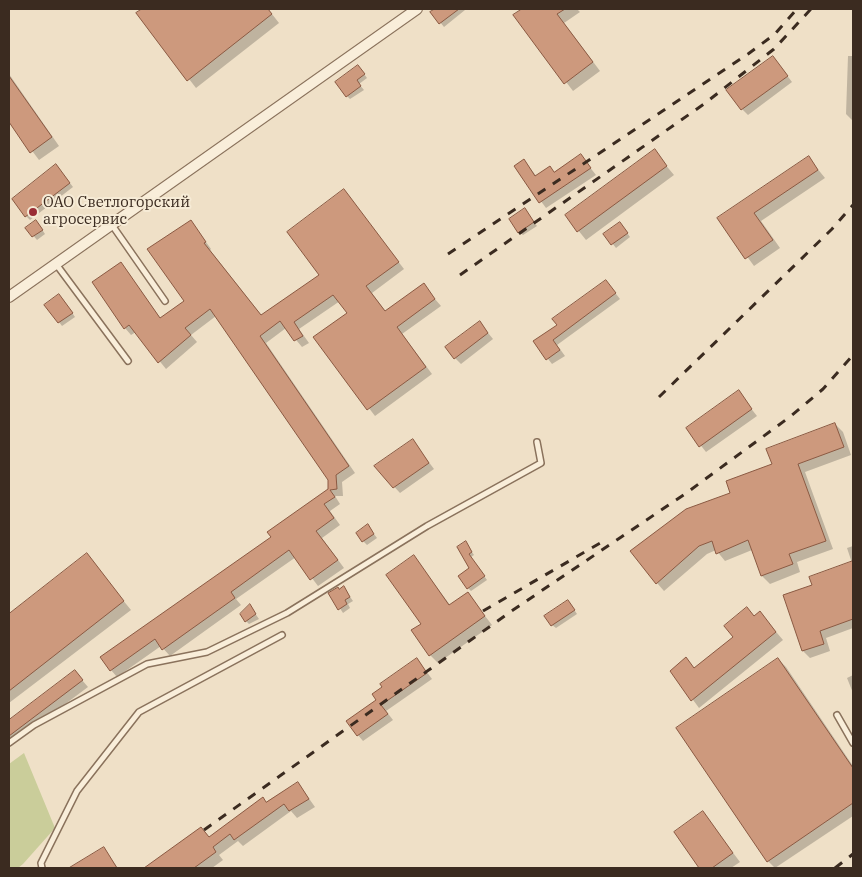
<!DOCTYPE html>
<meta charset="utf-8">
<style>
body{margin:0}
#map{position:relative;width:862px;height:877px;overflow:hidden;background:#efe0c7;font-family:"IBM Plex Serif",serif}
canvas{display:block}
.frame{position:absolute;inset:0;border:10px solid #3b2b20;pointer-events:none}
</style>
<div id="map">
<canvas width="862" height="877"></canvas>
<div class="frame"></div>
</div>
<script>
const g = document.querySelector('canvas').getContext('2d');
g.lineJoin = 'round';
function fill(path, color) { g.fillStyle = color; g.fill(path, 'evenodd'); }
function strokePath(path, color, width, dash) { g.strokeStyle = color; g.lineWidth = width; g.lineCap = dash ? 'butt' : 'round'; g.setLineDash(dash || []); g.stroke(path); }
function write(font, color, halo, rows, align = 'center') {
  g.font = font + ' "IBM Plex Serif",serif'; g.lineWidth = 4; g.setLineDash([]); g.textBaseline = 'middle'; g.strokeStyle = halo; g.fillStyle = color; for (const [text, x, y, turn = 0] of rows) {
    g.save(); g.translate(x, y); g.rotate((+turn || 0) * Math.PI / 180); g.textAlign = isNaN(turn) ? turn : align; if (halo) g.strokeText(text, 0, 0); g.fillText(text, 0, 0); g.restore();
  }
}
fill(new Path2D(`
 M 24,753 L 55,828 L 23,864 L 18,868 L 9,868 L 9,764 Z`), '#cacd9a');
fill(new Path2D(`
 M 144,9 L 268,9 L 279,23 L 196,88 L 138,13 Z
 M 437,9 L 464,9 L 465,10 L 444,27 L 432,12 Z
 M 524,9 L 577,9 L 580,12 L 564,23 L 600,71 L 573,91 L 515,15 Z
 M 848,56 L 853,56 L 853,121 L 846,114 Z
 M 773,57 L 792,82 L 748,115 L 742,109 Z
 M 362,71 L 367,78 L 359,84 L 364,90 L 350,99 L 347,96 Z
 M 9,74 L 59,146 L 39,160 L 9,120 Z
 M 654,151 L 674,175 L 586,240 L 566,215 Z
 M 581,156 L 596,175 L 546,208 L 515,166 L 524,160 L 537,177 L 550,168 L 555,173 Z
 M 808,157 L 825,178 L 761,221 L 780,248 L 754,266 L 719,218 Z
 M 60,170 L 73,187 L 30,220 L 26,216 Z
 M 344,191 L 404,269 L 372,293 L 386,312 L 423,285 L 441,306 L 402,334 L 432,374 L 375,416 L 315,338 L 348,313 L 340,301 L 299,329 L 309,343 L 302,347 L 286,328 L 266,343 L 355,473 L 342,482 L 343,496 L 335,496 L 340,504 L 330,511 L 340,525 L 322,538 L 344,568 L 318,586 L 296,557 L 236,599 L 241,605 L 170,656 L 161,646 L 117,677 L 111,670 L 330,490 L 329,479 L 216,316 L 191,335 L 197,342 L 166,369 L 136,332 L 131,335 L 125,328 L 121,263 L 161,319 L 185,301 L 191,221 L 211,249 L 210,250 L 262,316 L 320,275 Z
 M 528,214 L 537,226 L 523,235 L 519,232 Z
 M 39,225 L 45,234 L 37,240 L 27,228 Z
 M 623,227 L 630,237 L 616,248 L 605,234 Z
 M 606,281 L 620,299 L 557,345 L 565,356 L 552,364 L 535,342 L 558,325 Z
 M 63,299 L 75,317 L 62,326 L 46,305 Z
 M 480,323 L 493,339 L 461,364 L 455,358 Z
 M 738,392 L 757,416 L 706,452 L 687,428 Z
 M 835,424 L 843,432 L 851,455 L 805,472 L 833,549 L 797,562 L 800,572 L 770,584 L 762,576 L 752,550 L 725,561 L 716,550 L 707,554 L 664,591 L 657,583 L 731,494 Z
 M 413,441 L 434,469 L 400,493 L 376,467 Z
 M 371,530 L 377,538 L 367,545 L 363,541 Z
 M 466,543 L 474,555 L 471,557 L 487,580 L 471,591 L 468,588 L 471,568 Z
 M 853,546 L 853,628 L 826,638 L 830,651 L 810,658 L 803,651 L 785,596 L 814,586 L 852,563 L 847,548 Z
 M 86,555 L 131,610 L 9,703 L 9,614 Z
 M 414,557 L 450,605 L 468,594 L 492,625 L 438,663 L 430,655 L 422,624 Z
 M 344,588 L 353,601 L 348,604 L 350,608 L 343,613 L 330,593 Z
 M 571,605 L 577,614 L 556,628 L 552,625 Z
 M 250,606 L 259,619 L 249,624 L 246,621 Z
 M 747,609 L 755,617 L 760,613 L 783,640 L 699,708 L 672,671 L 686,659 L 695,669 L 735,637 Z
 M 417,659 L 432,679 L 386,711 L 393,720 L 363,741 L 358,735 L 378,700 Z
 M 778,659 L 786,667 L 853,766 L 853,816 L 775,868 L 768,861 Z
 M 75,672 L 88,687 L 9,746 L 9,721 Z
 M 853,675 L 853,693 L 847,678 Z
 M 298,783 L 315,807 L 297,818 L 291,811 L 243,846 L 238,841 L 219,855 L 223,860 L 212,868 L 146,868 L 201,828 L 210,838 Z
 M 703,813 L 740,862 L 731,868 L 700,868 L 675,833 Z
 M 104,849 L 118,868 L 76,868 L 75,866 Z`), '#0003');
const building = new Path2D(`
 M 142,9 L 268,9 L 272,14 L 187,81 L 136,13 Z
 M 435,9 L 459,9 L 439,24 L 430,12 Z
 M 522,9 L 565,9 L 557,14 L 593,62 L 564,84 L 513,15 Z
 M 773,56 L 788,76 L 741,110 L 726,90 Z
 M 358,65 L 365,74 L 357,80 L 361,86 L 346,97 L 335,82 Z
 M 9,76 L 52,137 L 30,153 L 9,122 Z
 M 655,149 L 667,166 L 577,232 L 565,215 Z
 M 581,154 L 591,168 L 539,203 L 514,166 L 524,159 L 535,176 L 550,166 L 554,172 Z
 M 809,156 L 818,170 L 754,213 L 773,240 L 745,259 L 717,218 Z
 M 56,164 L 70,183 L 25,217 L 12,199 Z
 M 344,189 L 399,262 L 366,286 L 385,311 L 424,283 L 435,299 L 397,327 L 426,367 L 367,410 L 313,337 L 347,313 L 333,295 L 294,322 L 303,336 L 294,341 L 280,321 L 260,336 L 349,466 L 336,475 L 337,489 L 330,490 L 335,497 L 324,504 L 334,518 L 316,531 L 338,560 L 310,580 L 289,550 L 231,592 L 235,598 L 162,650 L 155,639 L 110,671 L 100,657 L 271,537 L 267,532 L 328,489 L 328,480 L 210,309 L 185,328 L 191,335 L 158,363 L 129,325 L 124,329 L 92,282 L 121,262 L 160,318 L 184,301 L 147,249 L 191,220 L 206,242 L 204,243 L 261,315 L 319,275 L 287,232 Z
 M 525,208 L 534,222 L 518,233 L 509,219 Z
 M 36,220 L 43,230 L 32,237 L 25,228 Z
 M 620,222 L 628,233 L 611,245 L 603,234 Z
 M 606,280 L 616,293 L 553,340 L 560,350 L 546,360 L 533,341 L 557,325 L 552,319 Z
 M 59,294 L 73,313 L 58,323 L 44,305 Z
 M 480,321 L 488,333 L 454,359 L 445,347 Z
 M 739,390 L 752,409 L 699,447 L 686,428 Z
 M 835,423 L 844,447 L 798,464 L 826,541 L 789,554 L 793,564 L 761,576 L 748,540 L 716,554 L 712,541 L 699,546 L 656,584 L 630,551 L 686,509 L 730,493 L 726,481 L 772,464 L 766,449 Z
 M 413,439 L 429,463 L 393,488 L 374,466 Z
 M 368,524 L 374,534 L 362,542 L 356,533 Z
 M 466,541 L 472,552 L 469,554 L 485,576 L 467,589 L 458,576 L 469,568 L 457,547 Z
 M 87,553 L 124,601 L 9,691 L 9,614 Z
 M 414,555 L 449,605 L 468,592 L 485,616 L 429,656 L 411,630 L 421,624 L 386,575 Z
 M 853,561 L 853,619 L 820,631 L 824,644 L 802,651 L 783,595 L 812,585 L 809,577 Z
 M 344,586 L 350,597 L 345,600 L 347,604 L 338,610 L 328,593 L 338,587 L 339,589 Z
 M 568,600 L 575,610 L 551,626 L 544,616 Z
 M 250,604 L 256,614 L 245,622 L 240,614 Z
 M 747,607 L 754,616 L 760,611 L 776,632 L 691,701 L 670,671 L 686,657 L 694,668 L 733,637 L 724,626 Z
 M 417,658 L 427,673 L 381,705 L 388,714 L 357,736 L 346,721 L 376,700 L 372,694 L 382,687 L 380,684 Z
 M 778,658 L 853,768 L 853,803 L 767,862 L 676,728 Z
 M 75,670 L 83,680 L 9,736 L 9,720 Z
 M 298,782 L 309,799 L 289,811 L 284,804 L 234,840 L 230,834 L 213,847 L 216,852 L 194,868 L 144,868 L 201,827 L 209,837 L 263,797 L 266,802 Z
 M 703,811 L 733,853 L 712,868 L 699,868 L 674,832 Z
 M 104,847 L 117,868 L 69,868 Z`);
fill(building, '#cd997d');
strokePath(building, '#8a5942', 1);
const lane = new Path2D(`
 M 112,225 L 165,301
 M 56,264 L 128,361
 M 837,715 L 853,743
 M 9,743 L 34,725 L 147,664 L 207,652 L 287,613 L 427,526 L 541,463 L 537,442
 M 42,868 L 41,863 L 77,791 L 139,712 L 282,635`);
const street = new Path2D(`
 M 9,297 L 417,9`);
strokePath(lane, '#8a725c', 8);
strokePath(street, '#8a725c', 12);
strokePath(lane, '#f9eeda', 5);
strokePath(street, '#f9eeda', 10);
strokePath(new Path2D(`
 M 448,254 L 748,54 L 775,34 L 797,9
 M 460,275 L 704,104 L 774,49 L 811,9
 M 659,397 L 832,229 L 853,205
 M 483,611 L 602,542
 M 204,830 L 513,610 L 685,494 L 791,416 L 823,389 L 853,355
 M 835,868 L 853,854`), '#3b2b20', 3, [9, 9]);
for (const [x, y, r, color] of [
 [33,212,5,"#9a2c34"]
]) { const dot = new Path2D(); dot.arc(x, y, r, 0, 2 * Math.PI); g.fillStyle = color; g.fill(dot); strokePath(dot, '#f6ebd6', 2); }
write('15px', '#3b2b20', '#f6ebd6', [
 ["ОАО Светлогорский",43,203],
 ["агросервис",43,220]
], 'left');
</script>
